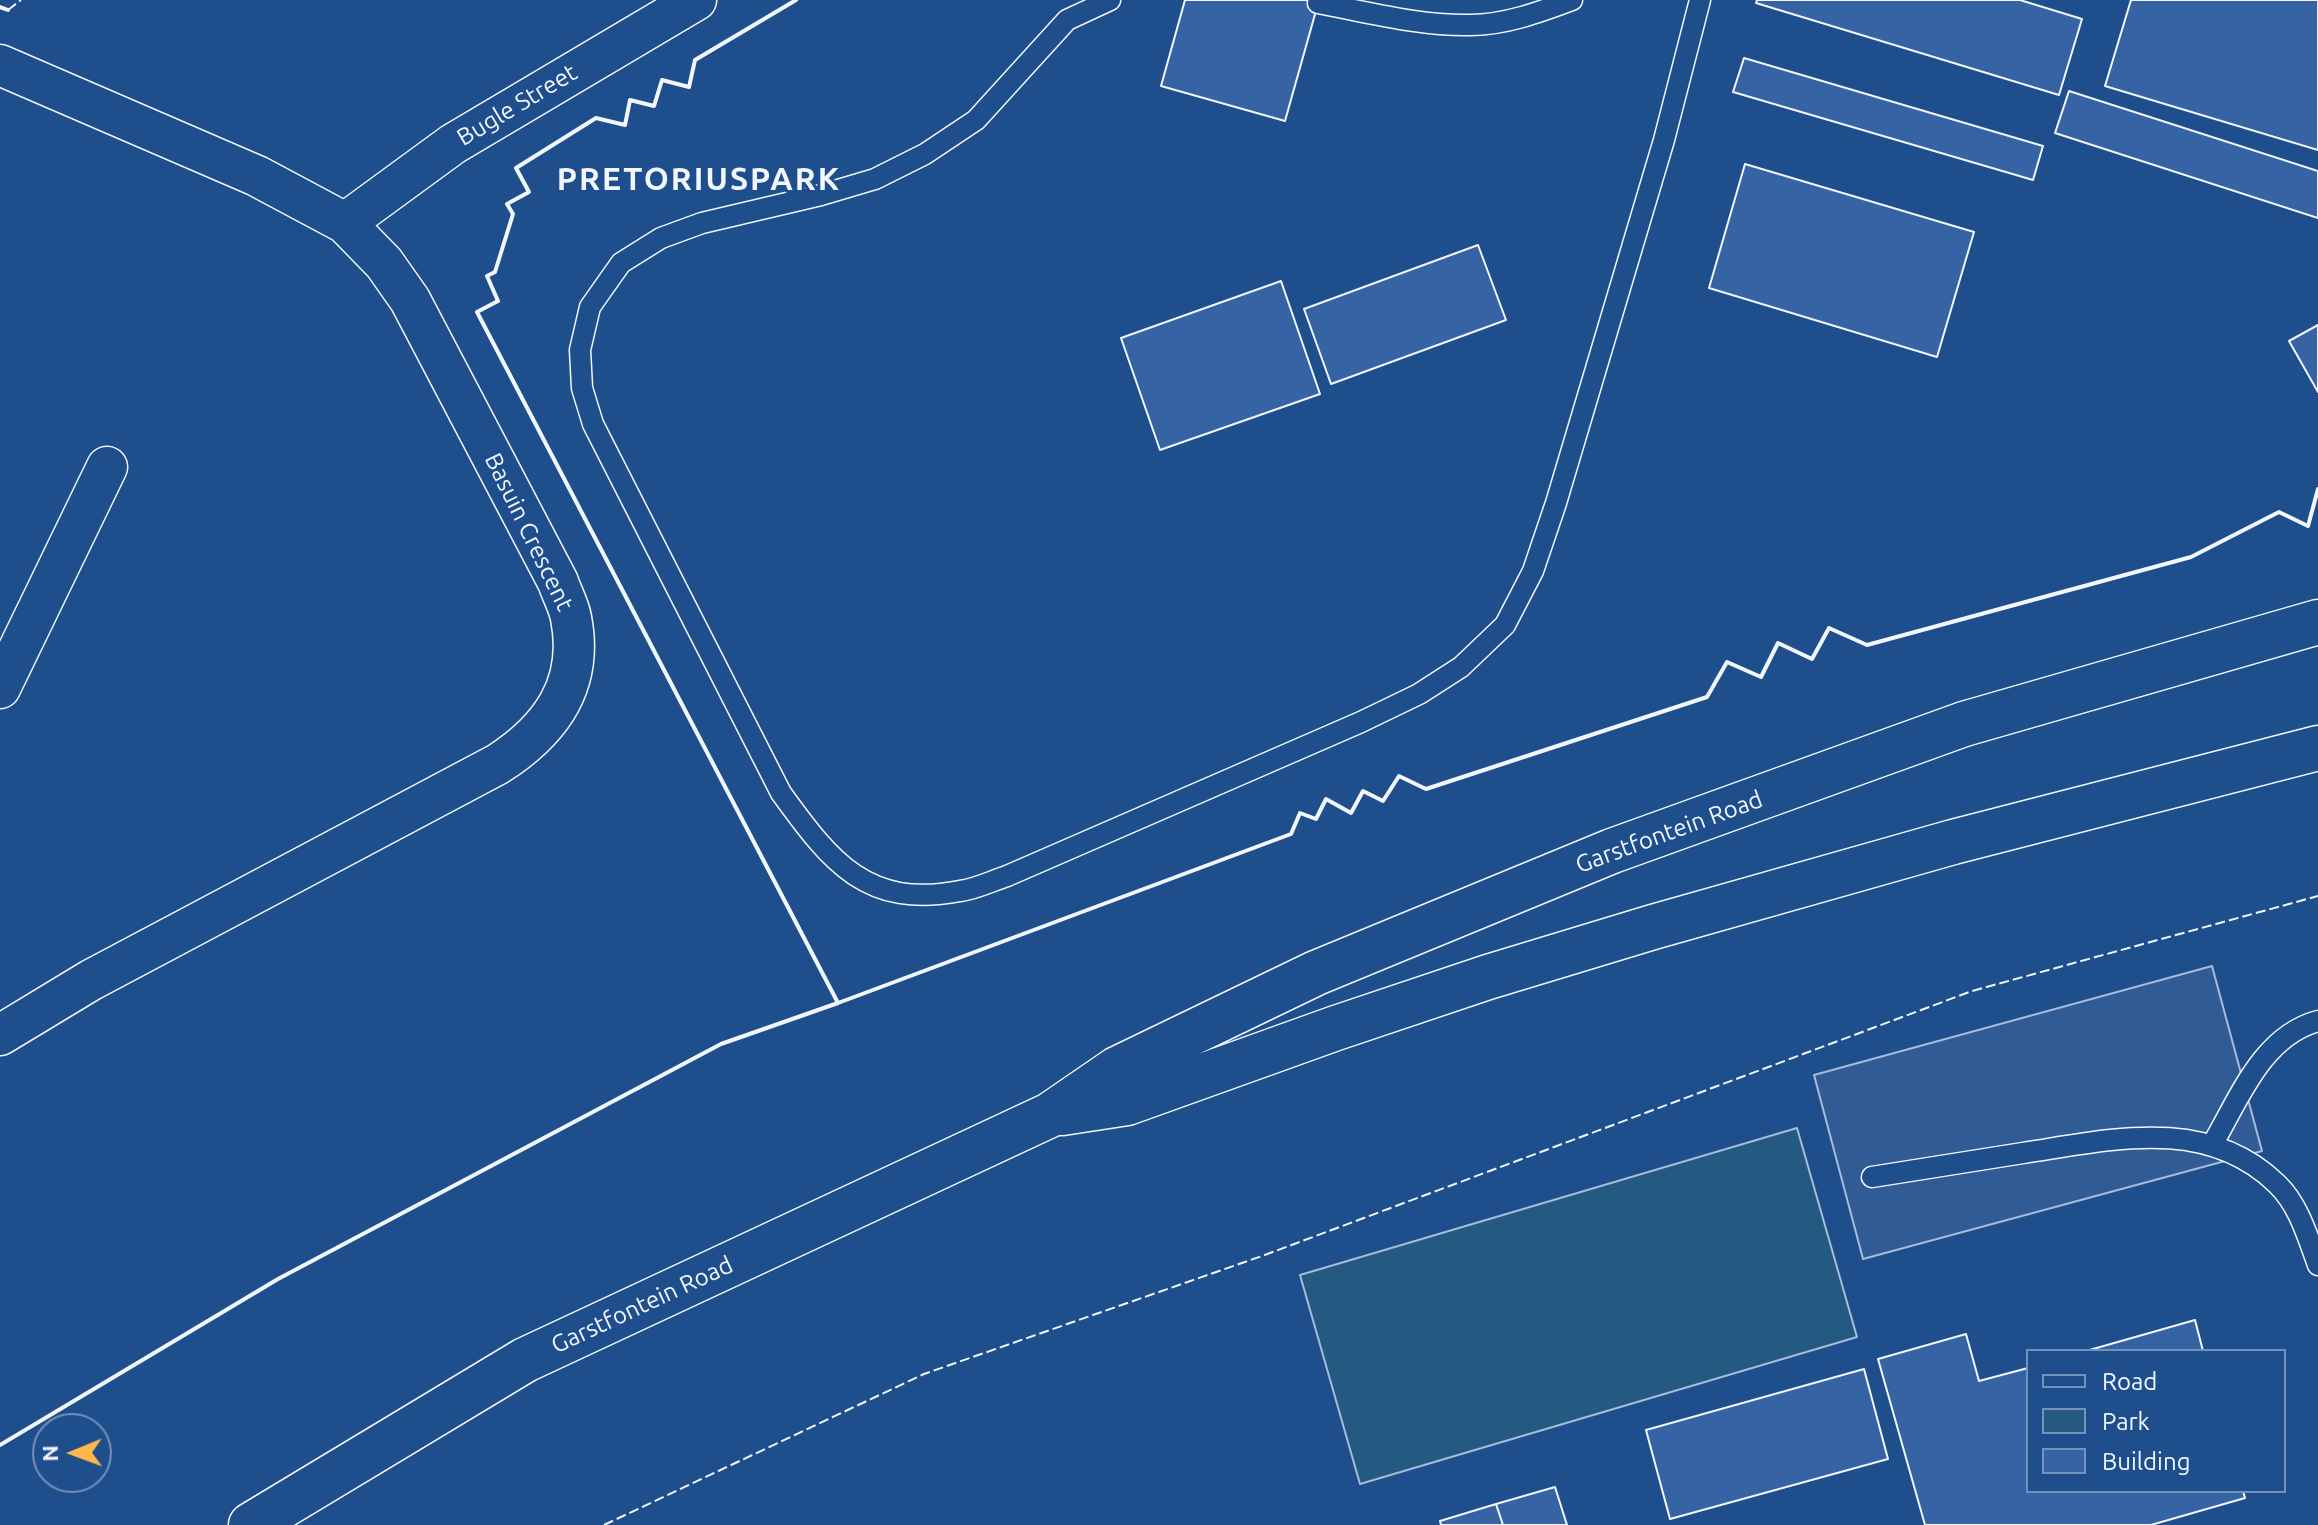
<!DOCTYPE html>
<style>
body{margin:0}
#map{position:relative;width:2318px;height:1525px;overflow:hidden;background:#1f4e8c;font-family:Ubuntu,sans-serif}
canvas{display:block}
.legend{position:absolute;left:2026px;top:1349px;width:260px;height:144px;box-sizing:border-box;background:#1f4e8c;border:2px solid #7391ba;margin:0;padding:10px 14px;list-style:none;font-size:24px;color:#f2f6ff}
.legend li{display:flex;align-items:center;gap:16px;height:40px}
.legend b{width:40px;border:2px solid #7391ba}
.north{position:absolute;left:32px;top:1413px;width:80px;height:80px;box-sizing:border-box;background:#1f4e8c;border:2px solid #7391ba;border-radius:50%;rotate:269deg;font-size:22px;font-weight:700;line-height:32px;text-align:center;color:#f2f6ff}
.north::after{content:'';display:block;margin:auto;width:28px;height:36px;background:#ffb74d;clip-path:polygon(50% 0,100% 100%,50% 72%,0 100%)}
</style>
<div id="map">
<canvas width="2318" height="1525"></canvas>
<ul class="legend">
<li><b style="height:10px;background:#1f4e8c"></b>Road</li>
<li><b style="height:22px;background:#245a82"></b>Park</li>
<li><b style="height:22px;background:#3563a3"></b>Building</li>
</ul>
<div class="north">N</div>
</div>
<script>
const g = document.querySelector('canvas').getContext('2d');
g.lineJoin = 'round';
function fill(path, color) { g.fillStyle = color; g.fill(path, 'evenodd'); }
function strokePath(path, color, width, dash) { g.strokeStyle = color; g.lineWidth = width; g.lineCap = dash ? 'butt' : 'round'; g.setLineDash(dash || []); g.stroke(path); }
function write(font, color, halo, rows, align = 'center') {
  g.font = font + ' Ubuntu,sans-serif'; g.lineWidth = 6; g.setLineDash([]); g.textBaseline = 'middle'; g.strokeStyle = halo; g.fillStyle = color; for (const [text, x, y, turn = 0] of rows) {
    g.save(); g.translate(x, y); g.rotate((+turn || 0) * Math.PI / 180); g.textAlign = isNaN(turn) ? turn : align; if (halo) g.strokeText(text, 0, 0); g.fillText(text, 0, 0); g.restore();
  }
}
const green = new Path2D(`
 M 1797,1128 L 1857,1337 L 1360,1484 L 1300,1275 Z`);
fill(green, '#245a82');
strokePath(green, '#a8bbd7', 2);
const parking = new Path2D(`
 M 2212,966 L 2262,1151 L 1863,1259 L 1814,1075 Z`);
fill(parking, '#305b95');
strokePath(parking, '#a8bbd7', 2);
const building = new Path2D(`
 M 1185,0 L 1319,0 L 1285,121 L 1161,86 Z
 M 1757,0 L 2020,0 L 2082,19 L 2059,95 L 1756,3 Z
 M 2131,0 L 2318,0 L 2318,150 L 2105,86 Z
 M 1744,58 L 2043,146 L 2033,180 L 1733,92 Z
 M 2069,91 L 2318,171 L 2318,218 L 2055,133 Z
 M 1745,164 L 1974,232 L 1937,357 L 1709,288 Z
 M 1478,245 L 1506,320 L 1331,384 L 1304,309 Z
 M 1281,281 L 1320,394 L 1160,450 L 1121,338 Z
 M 2318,325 L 2318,392 L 2289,341 Z
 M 2195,1320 L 2203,1351 L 2086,1351 Z
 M 1966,1334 L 1979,1381 L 2028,1368 L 2028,1491 L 2243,1491 L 2245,1498 L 2151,1525 L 1925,1525 L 1878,1359 Z
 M 1864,1369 L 1888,1459 L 1670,1519 L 1646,1430 Z
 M 1555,1487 L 1567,1525 L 1503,1525 L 1496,1504 Z
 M 1496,1504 L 1503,1525 L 1441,1525 L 1440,1521 Z`);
fill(building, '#3563a3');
strokePath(building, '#f2f6ff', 2);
const service = new Path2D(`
 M 1110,0 L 1067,20 L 976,120 L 925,154 L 875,179 L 821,195 L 702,223 L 661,238 L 621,263 L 590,307 L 580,350 L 582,388 L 593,424 L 781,793 C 831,862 867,909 960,891 C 976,889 992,881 1007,876 L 1361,722 L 1419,694 L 1461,667 L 1505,625 L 1533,571 L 1556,503 L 1664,140 L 1700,0
 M 1318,3 C 1367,12 1420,26 1470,25 C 1505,25 1540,12 1572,0
 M 2212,1145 C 2239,1099 2262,1036 2318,1021
 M 1872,1177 C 1922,1169 1972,1161 2023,1153 C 2110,1140 2206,1115 2277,1184 C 2299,1205 2308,1238 2318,1265`);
const minor = new Path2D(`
 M 0,65 L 257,176 L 345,223 L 384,263 L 410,300 L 558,582 C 562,594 569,606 571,618 C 584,684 551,730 498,764 L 91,980 L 0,1035
 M 345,223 L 453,144 L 696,0
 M 0,688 L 107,467`);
const secondary = new Path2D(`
 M 1062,1113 L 1127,1103 L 1336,1028 L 1488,977 L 1653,927 L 1953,842 L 2318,748
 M 251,1525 L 525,1360 L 1050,1115 L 1117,1069 L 1316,973 L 1612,851 L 1964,724 L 2318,622`);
strokePath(service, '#f2f6ff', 23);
strokePath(minor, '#f2f6ff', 43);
strokePath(secondary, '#f2f6ff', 47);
strokePath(service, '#1f4e8c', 20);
strokePath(minor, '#1f4e8c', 40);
strokePath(secondary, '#1f4e8c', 44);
strokePath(new Path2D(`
 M 8,10 L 21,0
 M 604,1525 L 924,1374 L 1262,1256 L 1972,991 L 2318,896`), '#f2f6ff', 2, [10, 4]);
strokePath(new Path2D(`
 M 796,0 L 695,60 L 689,87 L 662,80 L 654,106 L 630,100 L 625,125 L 596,118 L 516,168 L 529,192 L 507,204 L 513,214 L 495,272 L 487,276 L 498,301 L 477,312 L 838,1003 L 1291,834 L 1300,813 L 1316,819 L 1326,799 L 1351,813 L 1363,791 L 1383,801 L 1399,776 L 1426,789 L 1707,697 L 1727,662 L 1761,677 L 1778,643 L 1812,659 L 1829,628 L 1867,645 L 2191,557 L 2279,512 L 2308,526 L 2318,489
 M 0,7 L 8,10
 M 0,1445 L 278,1279 L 721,1044 L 838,1003`), '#f2f6ff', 4);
write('24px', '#f2f6ff', '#1f4e8c', [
 ["Bugle Street",517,105,-31],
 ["Basuin Crescent",529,532,64],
 ["Garstfontein Road",1669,832,-20],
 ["Garstfontein Road",642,1305,-25]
]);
g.letterSpacing = '2px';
write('bold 32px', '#f2f6ff', '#1f4e8c', [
 ["PRETORIUSPARK",699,179]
]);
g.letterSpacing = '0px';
</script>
